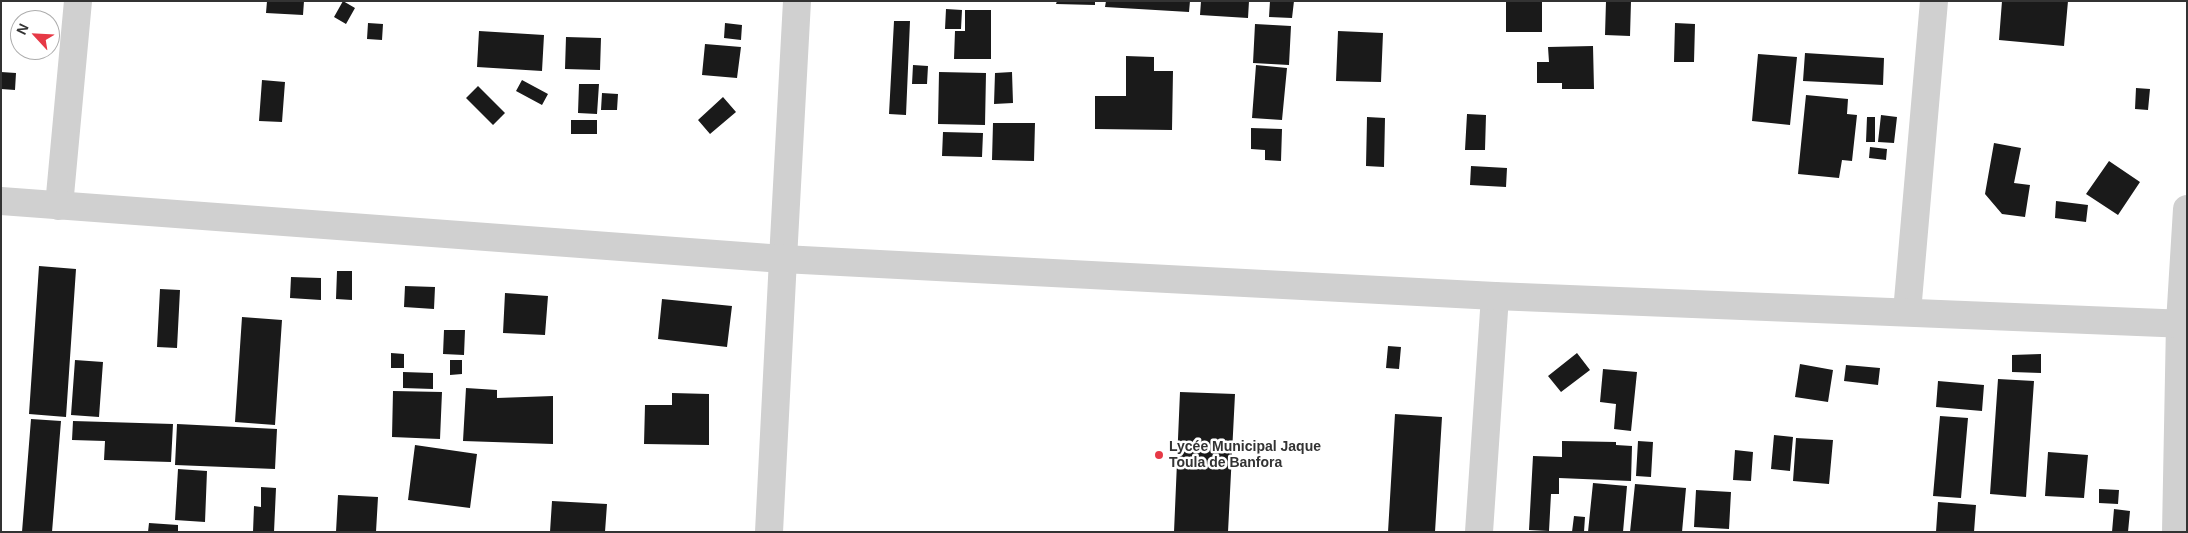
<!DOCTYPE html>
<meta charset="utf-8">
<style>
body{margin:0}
#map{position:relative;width:2188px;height:533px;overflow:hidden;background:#fff;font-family:Arial,sans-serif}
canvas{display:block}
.frame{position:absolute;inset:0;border:2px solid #333;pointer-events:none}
.north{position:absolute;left:10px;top:10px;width:50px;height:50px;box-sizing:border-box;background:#fff;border:1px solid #adadad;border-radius:50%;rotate:295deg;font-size:14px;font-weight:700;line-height:20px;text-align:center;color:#333}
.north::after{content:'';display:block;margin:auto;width:18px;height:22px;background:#e63946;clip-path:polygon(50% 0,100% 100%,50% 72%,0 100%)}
</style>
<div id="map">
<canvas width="2188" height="533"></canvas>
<div class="frame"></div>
<div class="north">N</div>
</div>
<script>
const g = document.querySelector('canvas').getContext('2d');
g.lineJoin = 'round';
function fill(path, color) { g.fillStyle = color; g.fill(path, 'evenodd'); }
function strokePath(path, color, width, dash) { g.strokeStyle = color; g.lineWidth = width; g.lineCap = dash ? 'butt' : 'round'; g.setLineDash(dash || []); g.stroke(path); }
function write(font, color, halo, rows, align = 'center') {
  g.font = font + ' Arial,sans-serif'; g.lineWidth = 5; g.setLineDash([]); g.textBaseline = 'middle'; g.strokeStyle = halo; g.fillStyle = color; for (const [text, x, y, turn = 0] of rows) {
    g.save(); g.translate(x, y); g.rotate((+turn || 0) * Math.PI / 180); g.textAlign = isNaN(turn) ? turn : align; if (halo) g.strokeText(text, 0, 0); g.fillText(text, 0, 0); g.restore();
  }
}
fill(new Path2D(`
 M 267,1 L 304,1 L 303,15 L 266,13 Z
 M 343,1 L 355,8 L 346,24 L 334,17 Z
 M 1057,1 L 1095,1 L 1095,5 L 1056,4 Z
 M 1106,1 L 1190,1 L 1189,12 L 1105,7 Z
 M 1201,1 L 1249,1 L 1248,18 L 1200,15 Z
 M 1270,1 L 1294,1 L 1292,18 L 1269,17 Z
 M 1506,1 L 1542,1 L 1542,32 L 1506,32 Z
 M 1606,1 L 1631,1 L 1630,36 L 1605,35 Z
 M 2002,1 L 2068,1 L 2064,46 L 1999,40 Z
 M 946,9 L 962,10 L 961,29 L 945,29 Z
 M 965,10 L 991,10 L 991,59 L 954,59 L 955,31 L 965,31 Z
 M 894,21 L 910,21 L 906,115 L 889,114 Z
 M 368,23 L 383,24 L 382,40 L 367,39 Z
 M 725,23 L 742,25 L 741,40 L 724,38 Z
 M 1675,23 L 1695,24 L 1694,62 L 1674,62 Z
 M 1255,24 L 1291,26 L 1289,65 L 1253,63 Z
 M 479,31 L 544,35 L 542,71 L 477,67 Z
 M 1338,31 L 1383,33 L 1381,82 L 1336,81 Z
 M 566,37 L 601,38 L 600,70 L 565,69 Z
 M 705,44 L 741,47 L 737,78 L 702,75 Z
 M 1593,46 L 1594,89 L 1562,89 L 1562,83 L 1537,83 L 1537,62 L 1549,62 L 1548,47 Z
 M 1805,53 L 1884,58 L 1883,85 L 1803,81 Z
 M 1758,54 L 1797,57 L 1790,125 L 1752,121 Z
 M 1126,56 L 1154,57 L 1154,71 L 1173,71 L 1172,130 L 1095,129 L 1095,96 L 1126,96 Z
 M 913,65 L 928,66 L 927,84 L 912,84 Z
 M 1256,65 L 1287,68 L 1282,120 L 1252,118 Z
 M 1,72 L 16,73 L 15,90 L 1,89 Z
 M 939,72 L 986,73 L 985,125 L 938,124 Z
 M 1012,72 L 1013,103 L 994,104 L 995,73 Z
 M 262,80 L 285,82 L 282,122 L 259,121 Z
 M 522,80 L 548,94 L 542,105 L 516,91 Z
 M 579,84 L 599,84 L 597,114 L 578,113 Z
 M 478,86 L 505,113 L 493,125 L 466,98 Z
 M 2136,88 L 2150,89 L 2148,110 L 2135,109 Z
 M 602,93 L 618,94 L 617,110 L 601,110 Z
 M 1806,95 L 1848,99 L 1847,114 L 1857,115 L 1852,161 L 1842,160 L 1839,178 L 1798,174 Z
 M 723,97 L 736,112 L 710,134 L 698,120 Z
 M 1467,114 L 1486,115 L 1485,150 L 1465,150 Z
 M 1881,115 L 1897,117 L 1894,143 L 1878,142 Z
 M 1367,117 L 1385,118 L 1384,167 L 1366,166 Z
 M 1867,117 L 1875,117 L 1875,142 L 1866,142 Z
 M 571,120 L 597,120 L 597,134 L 571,134 Z
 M 993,123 L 1035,123 L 1034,161 L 992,160 Z
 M 1251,128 L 1282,129 L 1281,161 L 1265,160 L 1265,150 L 1251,149 Z
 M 943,132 L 983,133 L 982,157 L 942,156 Z
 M 1994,143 L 2021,148 L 2014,183 L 2030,185 L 2025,217 L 2002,214 L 1985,194 Z
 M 1870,147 L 1887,149 L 1886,160 L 1869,158 Z
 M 2109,161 L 2140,182 L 2118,215 L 2086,194 Z
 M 1471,166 L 1507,168 L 1506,187 L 1470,185 Z
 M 2056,201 L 2088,205 L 2086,222 L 2055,218 Z
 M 39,266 L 76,269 L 66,417 L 29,414 Z
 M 337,271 L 352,271 L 352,300 L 336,299 Z
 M 291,277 L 321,278 L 321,300 L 290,298 Z
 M 405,286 L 435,287 L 434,309 L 404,307 Z
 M 160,289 L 180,290 L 177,348 L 157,347 Z
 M 505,293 L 548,296 L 545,335 L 503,333 Z
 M 662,299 L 732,306 L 727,347 L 658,339 Z
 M 242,317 L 282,320 L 275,425 L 235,422 Z
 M 444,330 L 465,330 L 464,355 L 443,354 Z
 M 1388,346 L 1401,347 L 1399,369 L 1386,368 Z
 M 391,353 L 404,354 L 404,368 L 391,368 Z
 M 1577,353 L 1590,370 L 1561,392 L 1548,376 Z
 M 2041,354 L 2041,373 L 2012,372 L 2012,355 Z
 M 75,360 L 103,362 L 99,417 L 71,415 Z
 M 450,360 L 462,360 L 462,374 L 450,375 Z
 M 1800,364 L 1833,370 L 1828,402 L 1795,397 Z
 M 1846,365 L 1880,368 L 1878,385 L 1844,381 Z
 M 1603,369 L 1637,372 L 1631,431 L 1614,429 L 1616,404 L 1600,402 Z
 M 403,372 L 433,373 L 433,389 L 403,388 Z
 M 1998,379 L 2034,381 L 2026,497 L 1990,494 Z
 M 1938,381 L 1984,385 L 1982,411 L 1936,407 Z
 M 466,388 L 497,390 L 497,398 L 553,396 L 553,444 L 463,441 Z
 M 393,391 L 442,392 L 440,439 L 392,437 Z
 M 1180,392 L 1235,394 L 1228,532 L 1174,532 Z
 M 672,393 L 709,394 L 709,445 L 644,444 L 645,405 L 672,405 Z
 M 1395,414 L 1442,417 L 1435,532 L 1388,532 Z
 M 1940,416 L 1968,418 L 1961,498 L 1933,496 Z
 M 31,419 L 61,421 L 52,532 L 22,532 Z
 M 73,421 L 173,424 L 171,462 L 104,460 L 105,441 L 72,440 Z
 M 177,424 L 277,429 L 275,469 L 175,465 Z
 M 1774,435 L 1793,437 L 1790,471 L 1771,469 Z
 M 1796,438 L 1833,440 L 1829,484 L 1793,481 Z
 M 1562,441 L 1616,442 L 1616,445 L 1632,446 L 1631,481 L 1559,478 L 1559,494 L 1551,494 L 1549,531 L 1529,530 L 1533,456 L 1562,457 Z
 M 1638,441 L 1653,442 L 1651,477 L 1636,476 Z
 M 415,445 L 477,454 L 470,508 L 408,500 Z
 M 1735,450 L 1753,452 L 1751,481 L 1733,480 Z
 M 2048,452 L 2088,455 L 2084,498 L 2045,496 Z
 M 178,469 L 207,471 L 205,522 L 175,520 Z
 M 1593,483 L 1627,486 L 1623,532 L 1588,532 Z
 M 1635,484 L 1686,488 L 1682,532 L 1630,532 Z
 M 261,487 L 276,488 L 274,532 L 253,532 L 254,506 L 261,507 Z
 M 2099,489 L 2119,490 L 2118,504 L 2099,503 Z
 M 1696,490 L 1731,492 L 1729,529 L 1694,527 Z
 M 338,495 L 378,497 L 376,532 L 336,532 Z
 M 552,501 L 607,504 L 605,532 L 550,532 Z
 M 1938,502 L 1976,505 L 1974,532 L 1936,532 Z
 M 2114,509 L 2130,511 L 2128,532 L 2112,532 Z
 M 1574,516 L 1585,517 L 1584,532 L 1572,532 Z
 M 149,523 L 178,525 L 178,532 L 148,532 Z`), '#1a1a1a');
strokePath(new Path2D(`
 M 59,206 L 78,1
 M 783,259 L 797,1
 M 1907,312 L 1934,1
 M 1479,532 L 1495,296
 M 2176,532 L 2180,323 L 2187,209`), '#d0d0d0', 28);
strokePath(new Path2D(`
 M 1,201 L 783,259 L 1495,296 L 2187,324
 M 769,532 L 783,259`), '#d0d0d0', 28);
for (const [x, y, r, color] of [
 [1159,455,5,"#e63946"]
]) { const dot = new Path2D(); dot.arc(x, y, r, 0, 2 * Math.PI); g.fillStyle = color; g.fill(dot); strokePath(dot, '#fff', 2); }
write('bold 14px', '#333', '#fff', [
 ["Lycée Municipal Jaque",1169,447],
 ["Toula de Banfora",1169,463]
], 'left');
</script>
